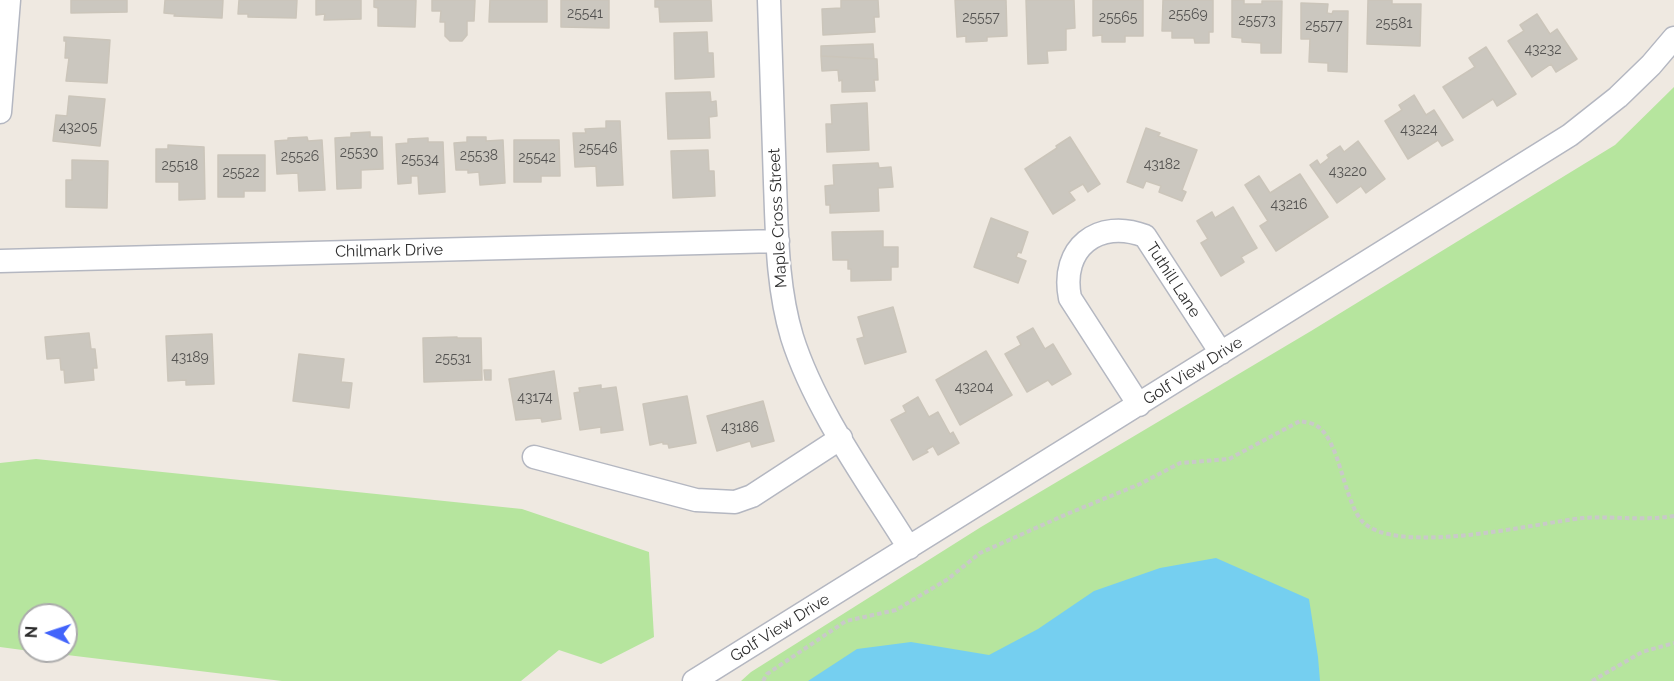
<!DOCTYPE html>
<style>
body{margin:0}
#map{position:relative;width:1674px;height:681px;overflow:hidden;background:#efe9e1;font-family:Raleway,sans-serif}
canvas{display:block}
.north{position:absolute;left:18px;top:603px;width:60px;height:60px;box-sizing:border-box;background:#fff;border:2px solid #ababab;border-radius:50%;rotate:273deg;font-size:16px;font-weight:700;line-height:24px;text-align:center;color:#2e2e2e}
.north::after{content:'';display:block;margin:auto;width:21px;height:27px;background:#4264fb;clip-path:polygon(50% 0,100% 100%,50% 72%,0 100%)}
</style>
<div id="map">
<canvas width="1674" height="681"></canvas>
<div class="north">N</div>
</div>
<script>
const g = document.querySelector('canvas').getContext('2d');
g.lineJoin = 'round';
function fill(path, color) { g.fillStyle = color; g.fill(path, 'evenodd'); }
function strokePath(path, color, width, dash) { g.strokeStyle = color; g.lineWidth = width; g.lineCap = dash ? 'butt' : 'round'; g.setLineDash(dash || []); g.stroke(path); }
function write(font, color, halo, rows, align = 'center') {
  g.font = font + ' Raleway,sans-serif'; g.lineWidth = 4.5; g.setLineDash([]); g.textBaseline = 'middle'; g.strokeStyle = halo; g.fillStyle = color; for (const [text, x, y, turn = 0] of rows) {
    g.save(); g.translate(x, y); g.rotate((+turn || 0) * Math.PI / 180); g.textAlign = isNaN(turn) ? turn : align; if (halo) g.strokeText(text, 0, 0); g.fillText(text, 0, 0); g.restore();
  }
}
fill(new Path2D(`
 M 1674,87 L 1674,681 L 741,681 L 751,672 L 981,527 L 1311,331 L 1615,145 Z
 M 36,459 L 522,509 L 649,552 L 654,637 L 601,664 L 559,650 L 521,681 L 282,681 L 34,651 L 66,651 L 66,615 L 30,615 L 30,651 L 0,647 L 0,463 Z`), '#b6e59e');
fill(new Path2D(`
 M 1216,558 L 1309,599 L 1318,657 L 1320,681 L 808,681 L 857,649 L 911,642 L 989,655 L 1038,629 L 1094,591 L 1160,568 Z`), '#75cff0');
const building = new Path2D(`
 M 71,0 L 127,0 L 127,12 L 71,13 Z
 M 165,0 L 223,0 L 222,18 L 174,16 L 175,14 L 164,13 Z
 M 239,0 L 297,0 L 296,18 L 248,17 L 248,14 L 238,14 Z
 M 316,0 L 361,0 L 361,19 L 324,20 L 325,14 L 316,15 Z
 M 374,0 L 416,0 L 415,27 L 378,26 L 378,8 L 374,7 Z
 M 432,0 L 475,0 L 474,21 L 467,21 L 467,35 L 462,41 L 450,41 L 445,36 L 445,22 L 440,22 L 441,11 L 432,11 Z
 M 490,0 L 547,0 L 547,22 L 489,22 Z
 M 561,0 L 609,0 L 609,28 L 561,27 Z
 M 655,0 L 711,0 L 712,21 L 660,22 L 659,7 L 655,7 Z
 M 841,0 L 878,0 L 879,17 L 874,17 L 875,32 L 823,35 L 822,9 L 841,8 Z
 M 955,0 L 1006,0 L 1007,36 L 987,37 L 987,41 L 966,42 L 966,36 L 957,37 Z
 M 1026,0 L 1074,0 L 1075,28 L 1066,29 L 1066,50 L 1047,51 L 1048,63 L 1028,64 Z
 M 1093,0 L 1143,0 L 1143,36 L 1125,36 L 1125,42 L 1102,42 L 1102,35 L 1093,36 Z
 M 1163,0 L 1213,0 L 1213,32 L 1209,32 L 1209,43 L 1195,43 L 1194,38 L 1172,38 L 1172,31 L 1162,31 Z
 M 1232,0 L 1244,0 L 1244,4 L 1262,4 L 1262,1 L 1282,1 L 1281,53 L 1261,53 L 1261,43 L 1242,42 L 1242,38 L 1232,37 Z
 M 1368,0 L 1392,0 L 1392,4 L 1421,4 L 1420,46 L 1367,44 Z
 M 1301,3 L 1328,4 L 1327,13 L 1332,14 L 1333,11 L 1348,11 L 1347,72 L 1328,71 L 1328,63 L 1309,62 L 1310,39 L 1301,39 Z
 M 1537,14 L 1550,34 L 1557,29 L 1577,59 L 1556,72 L 1551,64 L 1532,77 L 1508,41 L 1524,31 L 1520,25 Z
 M 707,32 L 708,53 L 713,53 L 714,77 L 675,79 L 674,33 Z
 M 64,37 L 110,40 L 107,83 L 66,81 L 69,58 L 65,58 L 66,41 L 64,41 Z
 M 873,44 L 874,59 L 877,59 L 821,56 L 821,46 Z
 M 1486,47 L 1516,94 L 1497,106 L 1493,99 L 1463,118 L 1443,87 L 1475,67 L 1469,58 Z
 M 821,56 L 877,59 L 878,80 L 874,80 L 875,91 L 842,92 L 842,80 L 839,81 L 838,70 L 822,71 Z
 M 710,92 L 711,102 L 716,101 L 717,116 L 709,117 L 710,138 L 668,139 L 666,93 Z
 M 1414,95 L 1426,115 L 1434,110 L 1453,140 L 1442,146 L 1438,140 L 1408,159 L 1385,121 L 1402,110 L 1399,105 Z
 M 69,96 L 105,99 L 100,146 L 53,141 L 56,115 L 67,116 Z
 M 867,103 L 869,150 L 827,152 L 826,124 L 832,124 L 831,105 Z
 M 606,121 L 620,121 L 623,185 L 597,186 L 596,166 L 575,167 L 573,133 L 586,133 L 585,129 L 606,128 Z
 M 1146,128 L 1160,133 L 1158,136 L 1197,150 L 1182,190 L 1186,192 L 1182,201 L 1159,192 L 1161,186 L 1146,181 L 1143,188 L 1127,182 Z
 M 370,132 L 370,137 L 382,137 L 383,169 L 361,170 L 361,188 L 337,189 L 335,138 L 351,137 L 351,133 Z
 M 307,137 L 308,141 L 322,140 L 325,190 L 299,191 L 298,173 L 277,174 L 275,141 L 288,140 L 288,138 Z
 M 467,137 L 486,137 L 486,141 L 503,140 L 505,183 L 480,185 L 479,172 L 468,173 L 468,170 L 456,170 L 454,143 L 467,142 Z
 M 1070,137 L 1100,184 L 1088,192 L 1083,184 L 1069,192 L 1075,200 L 1053,214 L 1025,169 L 1057,148 L 1056,146 Z
 M 428,138 L 428,142 L 443,142 L 445,192 L 419,194 L 418,176 L 411,176 L 411,183 L 398,184 L 396,144 L 408,143 L 408,139 Z
 M 514,140 L 559,140 L 560,176 L 541,176 L 541,182 L 514,182 Z
 M 1358,141 L 1385,179 L 1366,193 L 1361,186 L 1337,203 L 1310,165 L 1317,160 L 1320,165 L 1329,158 L 1327,155 L 1340,146 L 1344,152 Z
 M 168,145 L 204,147 L 205,199 L 179,200 L 179,182 L 156,182 L 156,149 L 168,149 Z
 M 708,150 L 709,171 L 714,171 L 715,196 L 673,198 L 671,151 Z
 M 218,155 L 265,155 L 265,191 L 244,191 L 244,197 L 218,197 Z
 M 72,160 L 108,161 L 107,208 L 66,207 L 66,180 L 72,180 Z
 M 878,163 L 879,168 L 891,167 L 893,187 L 878,188 L 879,211 L 830,213 L 830,205 L 826,205 L 825,186 L 834,185 L 833,165 Z
 M 1300,174 L 1328,217 L 1276,251 L 1260,226 L 1268,221 L 1245,185 L 1259,176 L 1270,193 Z
 M 1233,207 L 1257,248 L 1241,257 L 1244,262 L 1221,276 L 1201,243 L 1208,239 L 1197,221 L 1212,212 L 1215,218 Z
 M 991,218 L 1028,232 L 1021,253 L 1018,252 L 1016,257 L 1026,261 L 1018,283 L 974,267 Z
 M 883,231 L 883,247 L 898,247 L 898,267 L 891,267 L 891,280 L 851,281 L 851,269 L 848,269 L 848,260 L 833,260 L 832,232 Z
 M 893,307 L 906,352 L 865,364 L 857,339 L 864,337 L 858,317 Z
 M 1033,328 L 1045,349 L 1053,344 L 1071,374 L 1052,385 L 1048,380 L 1027,392 L 1005,354 L 1021,345 L 1017,337 Z
 M 89,333 L 91,349 L 95,349 L 97,368 L 93,368 L 94,380 L 65,383 L 64,370 L 61,370 L 60,358 L 47,359 L 45,337 Z
 M 212,334 L 214,384 L 186,385 L 186,380 L 168,381 L 166,336 Z
 M 457,337 L 457,338 L 481,338 L 482,380 L 424,382 L 423,338 Z
 M 986,351 L 1012,395 L 960,425 L 936,380 Z
 M 299,354 L 344,359 L 341,382 L 352,383 L 349,408 L 293,401 Z
 M 484,370 L 491,370 L 491,380 L 485,380 Z
 M 554,371 L 561,419 L 542,422 L 541,418 L 516,420 L 509,379 Z
 M 601,385 L 601,389 L 616,387 L 623,430 L 601,433 L 601,427 L 580,430 L 574,393 L 580,392 L 579,388 Z
 M 687,396 L 696,443 L 669,448 L 668,444 L 663,444 L 663,442 L 650,445 L 643,404 Z
 M 918,397 L 929,417 L 938,412 L 950,434 L 953,432 L 959,443 L 938,455 L 933,446 L 926,450 L 928,452 L 913,460 L 891,420 L 906,412 L 903,406 Z
 M 763,401 L 774,441 L 752,447 L 750,441 L 717,451 L 707,416 Z`);
fill(building, '#cbc7bf');
strokePath(building, '#cbc5ba', 1.5);
const minor = new Path2D(`
 M 769,0 C 771,61 773,122 775,183 C 777,234 777,287 792,337 C 815,410 868,482 909,548
 M 0,112 L 9,0
 M 0,261 L 778,241
 M 1139,405 L 1070,298 C 1060,248 1098,218 1145,236 L 1221,353
 M 534,457 L 696,500 L 735,502 L 752,496 L 841,438
 M 694,681 L 1570,135 L 1618,97 L 1651,65 L 1674,38`);
strokePath(minor, '#b4b7c1', 25);
strokePath(new Path2D(`
 M 763,681 L 767,674 L 846,621 L 896,610 L 948,579 L 980,553 L 1067,514 L 1140,484 L 1180,463 L 1229,459 L 1300,421 C 1305,422 1313,423 1317,426 C 1340,441 1343,497 1361,520 C 1393,558 1536,523 1583,518 C 1613,516 1644,521 1674,516
 M 1592,681 L 1642,652 L 1674,643`), '#c9c9c9', 4, [4.5, 3]);
strokePath(minor, '#fff', 22);
write('14px', '#555452', null, [
 ["25541",585,14],
 ["25569",1188,15],
 ["25557",981,18],
 ["25565",1118,18],
 ["25573",1257,21],
 ["25581",1394,24],
 ["25577",1324,26],
 ["43232",1543,50],
 ["43205",78,128],
 ["43224",1419,130],
 ["25546",598,149],
 ["25530",359,153],
 ["25538",479,156],
 ["25526",300,157],
 ["25542",537,158],
 ["25534",420,160],
 ["43182",1162,165],
 ["25518",180,166],
 ["43220",1348,172],
 ["25522",241,173],
 ["43216",1289,205],
 ["43189",190,358],
 ["25531",453,359],
 ["43204",974,388],
 ["43174",535,398],
 ["43186",740,428]
]);
write('16px', '#2e2e2e', '#fff', [
 ["Maple Cross Street",778,218,-93],
 ["Chilmark Drive",389,251,-1],
 ["Tuthill Lane",1173,280,57],
 ["Golf View Drive",1193,371,-32],
 ["Golf View Drive",780,628,-32]
]);
</script>
